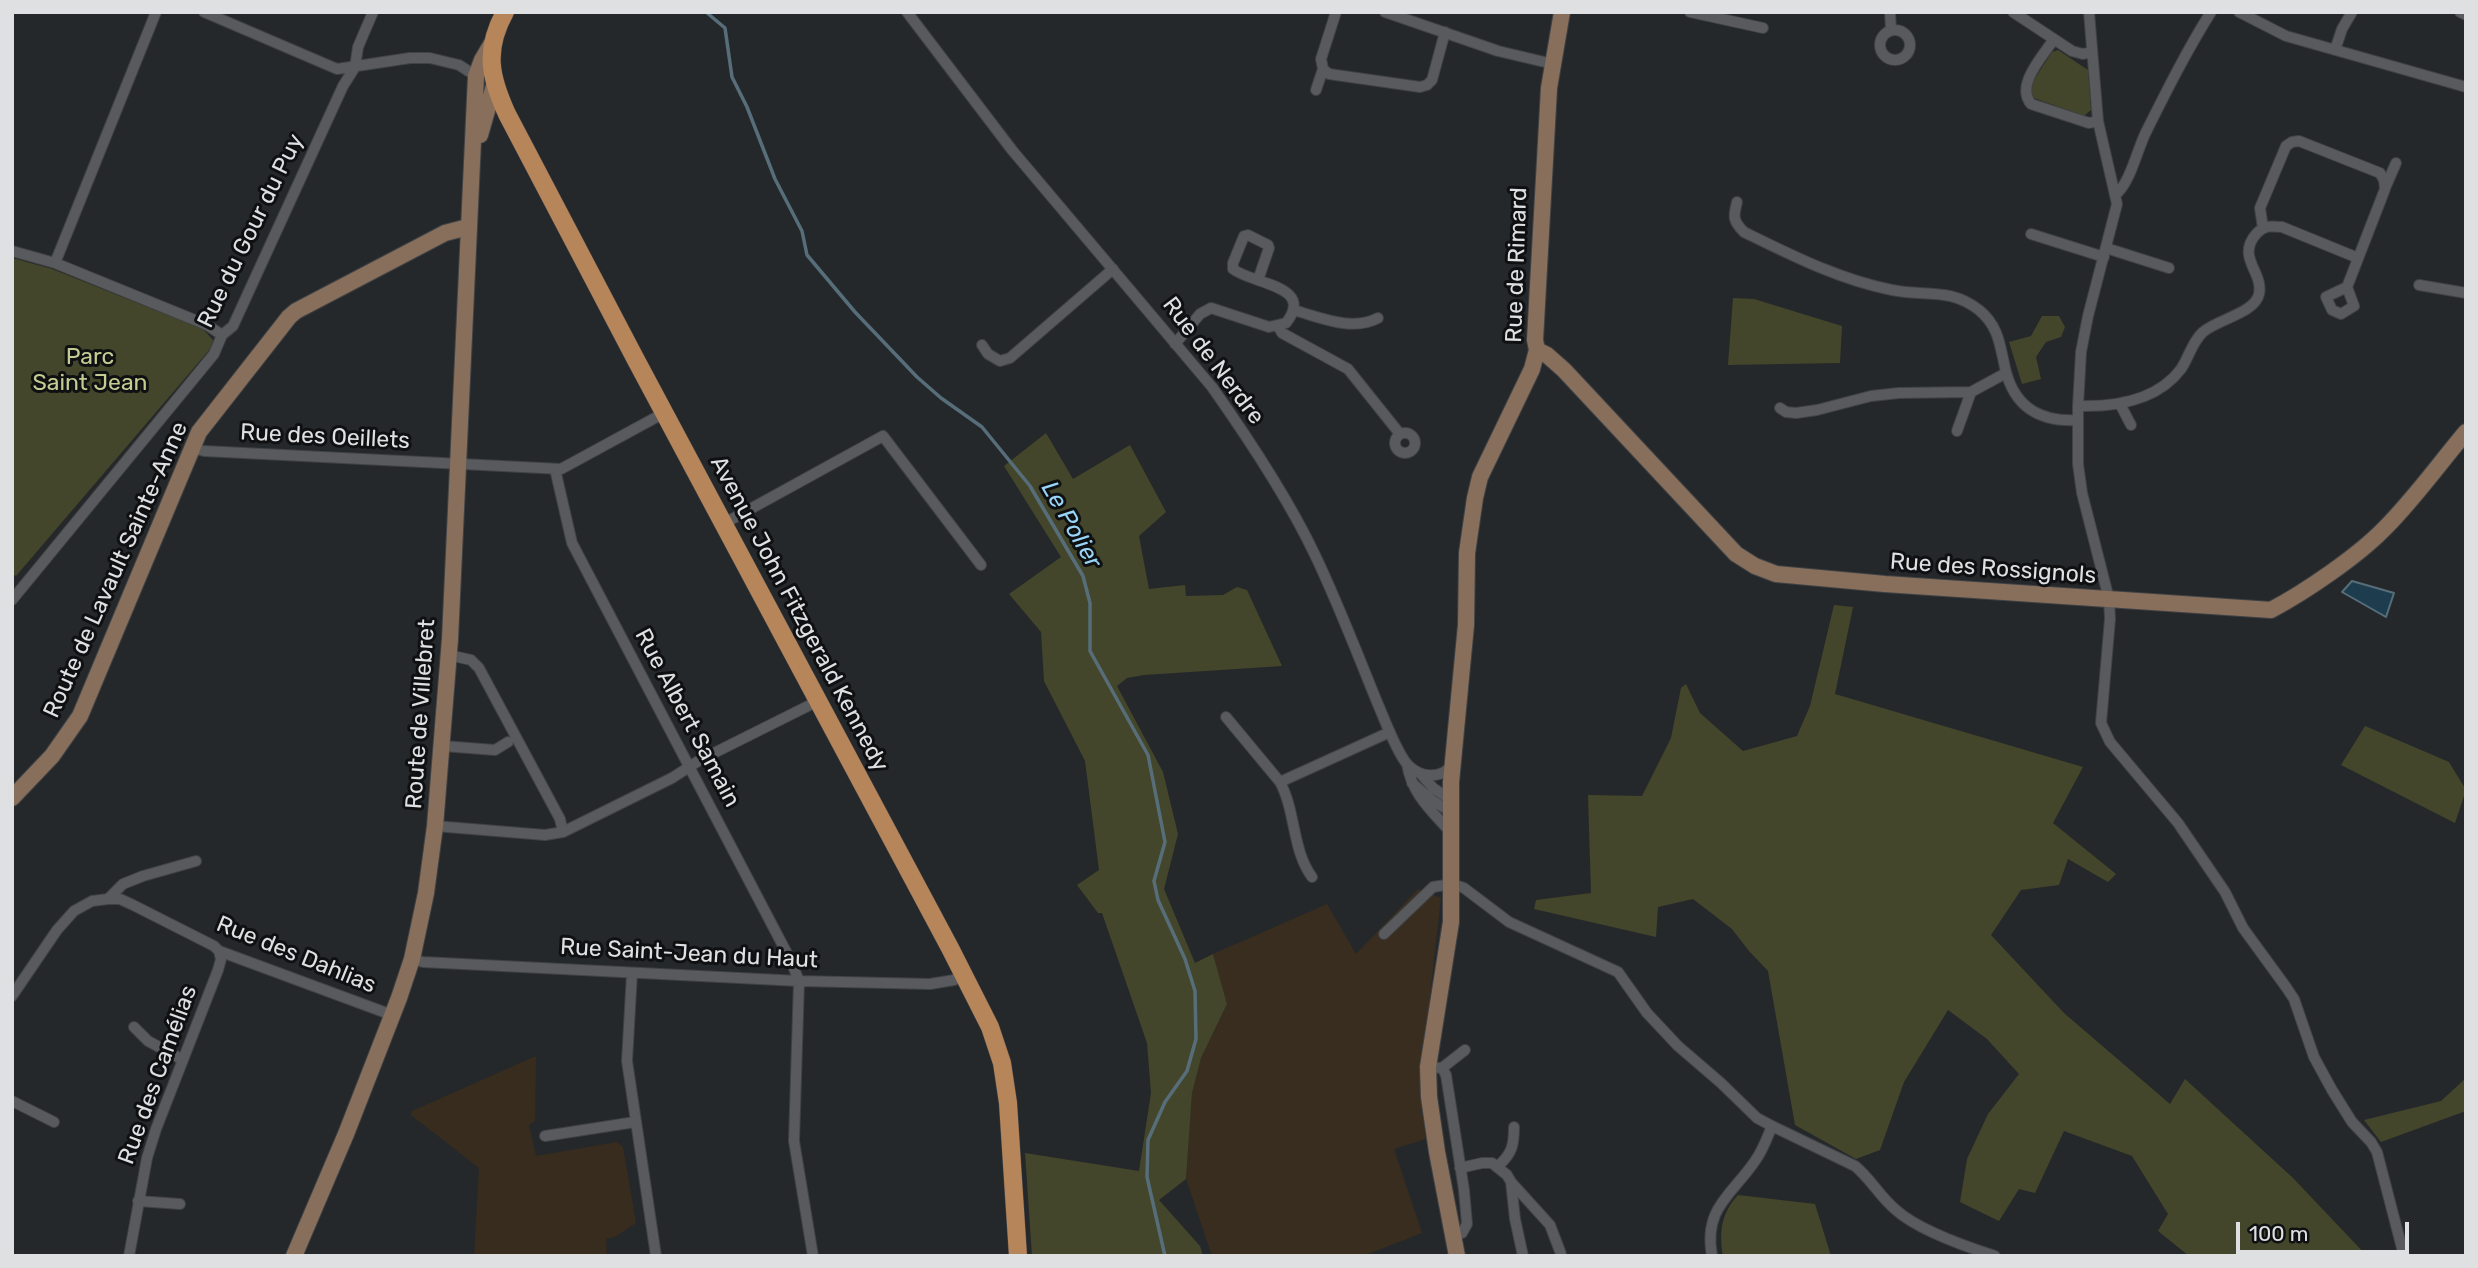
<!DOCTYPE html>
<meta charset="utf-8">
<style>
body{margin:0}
#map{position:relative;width:2478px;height:1268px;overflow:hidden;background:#25282a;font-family:Rubik,sans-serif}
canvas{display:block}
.frame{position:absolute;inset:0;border:14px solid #dee0e2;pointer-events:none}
.scale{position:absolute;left:2236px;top:1222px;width:173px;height:32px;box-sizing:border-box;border:4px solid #dee0e2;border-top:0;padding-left:9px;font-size:21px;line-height:24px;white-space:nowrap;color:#dee0e2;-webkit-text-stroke:5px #0f1012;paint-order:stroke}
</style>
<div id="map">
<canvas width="2478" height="1268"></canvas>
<div class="frame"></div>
<div class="scale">100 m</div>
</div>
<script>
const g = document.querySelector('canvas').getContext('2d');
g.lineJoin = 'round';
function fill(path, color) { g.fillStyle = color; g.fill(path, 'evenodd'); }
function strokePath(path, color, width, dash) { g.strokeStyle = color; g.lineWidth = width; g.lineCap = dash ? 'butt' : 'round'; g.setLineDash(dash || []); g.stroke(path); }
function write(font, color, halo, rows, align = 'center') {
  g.font = font + ' Rubik,sans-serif'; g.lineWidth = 6; g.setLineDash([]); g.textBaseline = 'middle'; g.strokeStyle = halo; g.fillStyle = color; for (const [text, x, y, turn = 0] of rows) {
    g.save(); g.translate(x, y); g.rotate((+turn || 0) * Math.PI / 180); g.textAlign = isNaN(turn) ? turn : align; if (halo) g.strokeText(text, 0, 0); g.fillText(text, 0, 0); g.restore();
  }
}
fill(new Path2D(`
 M 1418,889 L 1441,898 L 1427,1022 L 1421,1056 L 1421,1103 L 1426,1139 L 1394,1149 L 1422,1233 L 1363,1256 L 1212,1256 L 1186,1179 L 1192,1093 L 1201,1058 L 1227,1004 L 1213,954 L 1327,904 L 1356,954 Z`), '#382d1e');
fill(new Path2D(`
 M 536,1056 L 535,1121 L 529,1125 L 536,1156 L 617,1142 L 623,1147 L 636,1223 L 615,1237 L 606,1239 L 607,1256 L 474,1256 L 479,1168 L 411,1115 L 412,1111 Z`), '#382c1e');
fill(new Path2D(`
 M 2058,50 L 2088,70 L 2091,110 L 2084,116 L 2034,98 L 2030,93 L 2030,86 L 2052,52 Z
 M 12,258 L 52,269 L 203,329 L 213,340 L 210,349 L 16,576 L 12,574 Z
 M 1733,298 L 1754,299 L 1842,326 L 1840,363 L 1728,365 Z
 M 2042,316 L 2059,316 L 2065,327 L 2061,337 L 2046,342 L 2036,357 L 2041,379 L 2022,384 L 2009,342 L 2031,336 Z
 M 1046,433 L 1073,479 L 1130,445 L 1166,512 L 1139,536 L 1149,589 L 1185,585 L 1186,596 L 1223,595 L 1237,587 L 1247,590 L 1282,666 L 1144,675 L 1127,678 L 1117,686 L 1163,772 L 1178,834 L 1164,889 L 1195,963 L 1213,954 L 1227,1004 L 1201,1058 L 1192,1093 L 1186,1179 L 1159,1200 L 1200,1246 L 1203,1256 L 1032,1256 L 1025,1153 L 1139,1171 L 1151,1093 L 1147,1043 L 1102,913 L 1098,913 L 1077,885 L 1099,870 L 1085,761 L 1044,681 L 1041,632 L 1009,594 L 1061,557 L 1004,466 Z
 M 1834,605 L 1853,607 L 1835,694 L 2083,767 L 2053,823 L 2116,874 L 2108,882 L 2068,859 L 2059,885 L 2021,890 L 1991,935 L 2064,1013 L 2170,1104 L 2185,1079 L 2293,1178 L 2367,1256 L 2189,1256 L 2158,1231 L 2168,1214 L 2132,1156 L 2064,1131 L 2035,1193 L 2019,1189 L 1999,1221 L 1960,1202 L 1967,1159 L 1988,1114 L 2019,1074 L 1987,1039 L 1948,1010 L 1904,1082 L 1880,1150 L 1856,1159 L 1795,1125 L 1768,971 L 1749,951 L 1732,929 L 1693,899 L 1658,907 L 1656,937 L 1534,909 L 1536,900 L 1591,893 L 1588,795 L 1642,796 L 1671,738 L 1681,688 L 1686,684 L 1700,713 L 1743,751 L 1797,736 L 1810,706 Z
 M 2365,726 L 2449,762 L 2466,790 L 2455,823 L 2341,765 Z
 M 2466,1078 L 2466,1111 L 2381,1142 L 2364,1120 L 2441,1101 Z
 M 1738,1195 L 1815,1204 L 1831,1256 L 1723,1256 C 1719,1231 1721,1214 1738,1195 Z`), '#43462a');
const water = new Path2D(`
 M 2352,581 L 2394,593 L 2386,617 L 2342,592 Z`);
fill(water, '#1d3d4e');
strokePath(water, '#576e7a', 2);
strokePath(new Path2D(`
 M 706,12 L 725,28 L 732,77 L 747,107 L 775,179 L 802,231 L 807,255 L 855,312 L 917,377 L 941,398 L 982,427 L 1030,486 L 1083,576 L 1090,603 L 1090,651 L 1148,755 L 1165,842 L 1154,881 L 1158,900 L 1185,959 L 1195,991 L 1196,1039 L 1187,1071 L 1165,1102 L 1148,1140 L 1147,1177 L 1165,1256`), '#576e7a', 3.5);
const street = new Path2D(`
 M 204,12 L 337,69 L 410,58 L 430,58 L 459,65 L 476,76 L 478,81
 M 907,12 L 1012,150 L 1212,387 C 1248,438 1288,498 1315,555 C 1338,603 1357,653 1377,702 C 1384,718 1396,751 1407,764 C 1420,778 1441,780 1453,764
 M 1336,12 L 1321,59 L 1323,69 L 1329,74 L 1420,87 L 1427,85 L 1432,80 L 1445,32
 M 1385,12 L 1498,51 L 1553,64
 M 1690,12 L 1763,28
 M 1890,12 L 1891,30
 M 2013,12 L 2072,51 L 2083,54 L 2092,52
 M 2089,12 L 2098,121 L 2117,204 L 2088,316 L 2081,352 L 2078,406 L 2078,464 L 2082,493 L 2109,599 L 2110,619 L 2101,723 L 2110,742 L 2178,823 L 2225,892 L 2243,928 L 2286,987 L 2294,999 L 2314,1057 L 2332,1090 L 2352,1122 L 2371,1142 L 2377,1152 L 2404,1256
 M 2239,12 L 2286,36 L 2466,87
 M 2460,12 L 2466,15
 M1880 45a15 15 0 1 1 30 0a15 15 0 1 1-30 0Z
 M 2054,39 C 2043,56 2015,85 2031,104 L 2089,123 L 2098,121
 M 2335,50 L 2342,29 L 2352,12
 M 1316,90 L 1323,69
 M 2386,186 L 2396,163
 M 2115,195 C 2130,184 2137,150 2146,132 C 2166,92 2187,50 2211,12
 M 1737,202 C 1733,217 1733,221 1744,232 C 1791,255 1840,280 1892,290 C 1925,297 1949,287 1979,310 C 2000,327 2000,348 2006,372 C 2016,409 2042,422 2078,420
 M 2263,228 L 2260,208 L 2286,146 L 2292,142 L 2299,141 L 2380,173 L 2384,180 L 2385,189 L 2347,287 L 2354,306 L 2341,314 L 2332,310 L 2326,297 L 2347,287
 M 2031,234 L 2104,257
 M 2106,248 L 2169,268
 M 12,251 L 55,263 L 207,325 L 222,335
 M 55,263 L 156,12
 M 2419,285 L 2466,293
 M 1293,310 C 1320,317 1352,332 1378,318
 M 1278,326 L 1282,333 L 1348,369 L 1400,434
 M 1175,344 L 1200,314 L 1211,308 L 1269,327 L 1286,323 C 1316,285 1251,284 1233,269 L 1233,263 L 1244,236 L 1248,235 L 1268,245 L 1269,248 L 1258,280
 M 982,345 L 988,354 L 1000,361 L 1010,358 L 1113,269
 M 2120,404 L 2131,425
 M 2078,406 C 2115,407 2157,401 2181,369 C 2189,357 2192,342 2203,332 C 2218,319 2255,313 2259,294 C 2264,272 2235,257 2257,233 C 2265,225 2272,226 2282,227 L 2358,258
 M 1780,408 L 1786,412 L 1796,413 L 1817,410 L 1871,396 L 1899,393 L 1971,392 L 2006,373
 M 1957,431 L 1971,392
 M1395 443a10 10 0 1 1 20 0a10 10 0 1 1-20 0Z
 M 191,448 L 204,451 L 561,469 L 664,413
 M 555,469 L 572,543 L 791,961 L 799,981 L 794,1141 L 813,1256
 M 723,524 L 883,436 L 981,565
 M 12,600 L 214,354 L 222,335 L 233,326 L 343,86 L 355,67 L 358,47 L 373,12
 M 449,655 L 471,660 L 479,668 L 560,819 L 563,832
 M 1226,717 L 1280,782 L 1390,732
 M 443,746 L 495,750 L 508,742
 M 1407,764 C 1412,795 1432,811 1452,834
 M 1280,782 C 1296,812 1292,850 1312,877
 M 1412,783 L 1433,801 L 1443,807 L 1448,805 L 1451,800 L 1433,788 L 1422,775
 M 435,826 L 545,835 L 563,832 L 672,778 L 700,760 L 818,701
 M 108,899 L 120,899 L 133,905 L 214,946 L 219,951 L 392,1015
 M 1384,934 L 1433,887 L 1452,884 L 1464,888 L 1509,922 L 1618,972 L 1647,1013 L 1678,1046 L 1721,1083 L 1757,1118 L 1772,1126 C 1767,1138 1763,1150 1755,1161 C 1732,1195 1703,1208 1712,1256
 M 412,959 L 423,962 L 799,981 L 930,984 L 954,980 L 963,973
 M 632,973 L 627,1061 L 656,1256
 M 12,996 L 57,930 L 74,911 L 92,901 L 108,899 L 123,884 L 143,876 L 196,861
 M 134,1027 L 148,1041 L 183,1060
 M 1428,1067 L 1442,1068 L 1446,1075 L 1464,1190 L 1467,1224 L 1462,1233 L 1453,1237
 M 1442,1068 L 1465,1050
 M 12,1101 L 54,1122
 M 1772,1126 L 1855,1166 C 1871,1179 1880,1197 1896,1210 C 1917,1229 1967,1247 1995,1256
 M 545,1136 L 635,1122
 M 1498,1166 C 1512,1154 1514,1145 1514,1127
 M 1460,1168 L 1482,1163 L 1492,1163 L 1507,1175 L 1511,1182 L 1515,1219 L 1523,1256
 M 1511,1182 L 1550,1225 L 1561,1254
 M 138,1201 L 180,1204
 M 129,1256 L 147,1158 L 156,1129 L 218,970 L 221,959 L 219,951`);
const secondary = new Path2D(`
 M 480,135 L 494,86
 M 1537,350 L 1547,355 L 1564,370 L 1736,554 L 1755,566 L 1776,574 L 1885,584 L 2271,610 C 2305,592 2358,556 2385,528 C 2414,499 2439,464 2466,432
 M 12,798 L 52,756 L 80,716 L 199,432 L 289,317 L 296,311 L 445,233 L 468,227
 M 294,1256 L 346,1134 L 399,998 L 412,959 L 426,893 L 435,826 L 450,639 L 476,76 L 482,60 L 492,43
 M 1457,1256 L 1437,1152 L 1429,1097 L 1428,1067 L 1451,922 L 1451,782 L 1466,625 L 1467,553 L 1475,498 L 1480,477 L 1532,369 L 1537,350 L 1535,340 L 1549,88 L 1562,12`);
const primary = new Path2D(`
 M 505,12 C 484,50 490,77 507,114 L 636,360 L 950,948 L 990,1027 L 1002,1063 L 1008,1103 L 1018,1256`);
strokePath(street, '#404245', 12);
strokePath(secondary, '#404245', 18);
strokePath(primary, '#404245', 19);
strokePath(street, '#585a5d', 10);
strokePath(secondary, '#886f5c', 16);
strokePath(primary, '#b7855a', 18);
write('23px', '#dee0e2', '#0f1012', [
 ["Rue du Gour du Puy",251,231,-64],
 ["Rue de Rimard",1517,265,-88],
 ["Rue de Nerdre",1213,361,53],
 ["Rue des Oeillets",325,437,3],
 ["Rue des Rossignols",1993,569,4],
 ["Route de Lavault Sainte-Anne",116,570,-66],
 ["Avenue John Fitzgerald Kennedy",799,614,62],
 ["Route de Villebret",421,714,-86],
 ["Rue Albert Samain",687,718,62],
 ["Rue Saint-Jean du Haut",689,954,3],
 ["Rue des Dahlias",296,955,22],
 ["Rue des Camélias",158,1075,-70]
]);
write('23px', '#c5cc92', '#0f1012', [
 ["Parc",90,357],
 ["Saint Jean",90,383]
]);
write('italic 24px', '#98d5f6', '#0f1012', [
 ["Le Polier",1071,525,60]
]);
</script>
